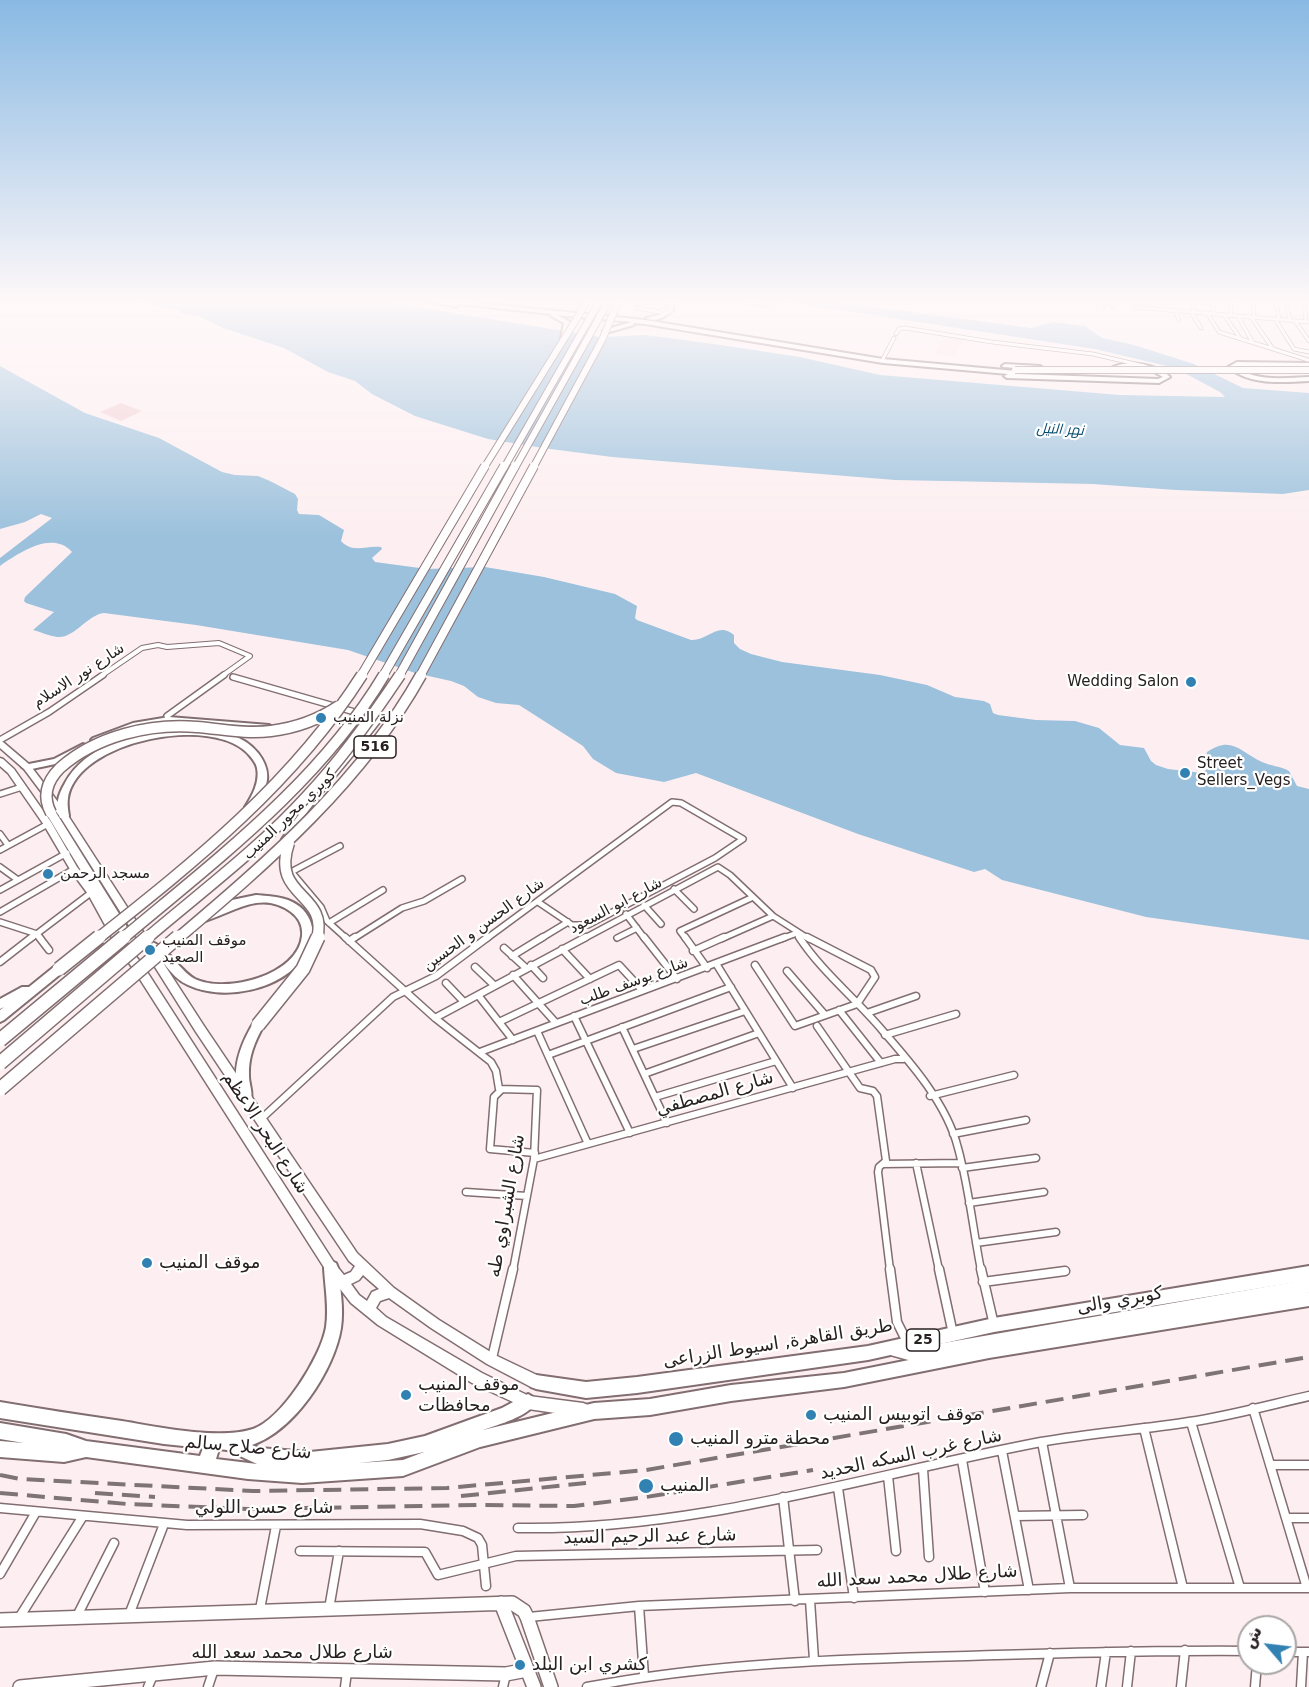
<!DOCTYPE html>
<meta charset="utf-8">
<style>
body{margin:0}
#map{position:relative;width:1309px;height:1687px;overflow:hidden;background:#fdeff1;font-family:"DejaVu Sans",Cairo,sans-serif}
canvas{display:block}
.north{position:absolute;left:1237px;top:1615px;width:60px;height:60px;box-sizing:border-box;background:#fff;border:2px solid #a9a6a6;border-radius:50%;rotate:298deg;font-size:16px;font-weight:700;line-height:24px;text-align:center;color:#282021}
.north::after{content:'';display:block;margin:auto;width:21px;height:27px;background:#3182b3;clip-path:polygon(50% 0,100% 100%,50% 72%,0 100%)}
</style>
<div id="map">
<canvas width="1309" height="1687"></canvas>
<div class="north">ش</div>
</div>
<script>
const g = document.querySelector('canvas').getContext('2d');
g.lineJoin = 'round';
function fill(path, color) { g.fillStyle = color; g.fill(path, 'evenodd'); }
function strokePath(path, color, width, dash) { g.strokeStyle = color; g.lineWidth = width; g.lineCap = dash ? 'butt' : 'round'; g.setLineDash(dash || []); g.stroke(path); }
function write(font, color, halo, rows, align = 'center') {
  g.font = font + ' "DejaVu Sans",Cairo,sans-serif'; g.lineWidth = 4.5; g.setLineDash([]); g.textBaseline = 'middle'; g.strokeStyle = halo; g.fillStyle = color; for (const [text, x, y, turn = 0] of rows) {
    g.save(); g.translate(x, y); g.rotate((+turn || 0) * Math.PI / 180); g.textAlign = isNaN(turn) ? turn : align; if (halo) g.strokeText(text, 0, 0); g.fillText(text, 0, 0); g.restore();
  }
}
fill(new Path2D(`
 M 944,335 L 965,338 L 955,357 L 935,354 Z`), '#fde3e6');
fill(new Path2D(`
 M 121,403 L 142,411 L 121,421 L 100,412 Z`), '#f2cfd3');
fill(new Path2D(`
 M 139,302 L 388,302 L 600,337 L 645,335 L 714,344 L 800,357 L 880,375 L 1120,395 L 1225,397 L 1220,392 L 1175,368 L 1095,349 L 787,302 L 838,302 L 1031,328 L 1053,322 L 1085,326 L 1102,338 L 1134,345 L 1194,364 L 1243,388 L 1309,393 L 1309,490 L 1283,494 L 1176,490 L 1093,484 L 895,480 L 612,457 L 543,448 L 488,439 L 415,416 L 372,394 L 355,381 L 328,372 L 284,348 L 223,328 L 199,316 L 185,315 L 178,310 Z
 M 0,366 L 85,413 L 159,438 L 222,472 L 235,475 L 258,476 L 270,481 L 295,494 L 298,499 L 297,510 L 299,514 L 319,515 L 344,530 L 341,541 C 353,554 366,545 381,547 L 382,549 L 372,558 L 375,562 L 427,569 L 485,567 L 544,577 L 615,594 L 637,606 L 635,618 L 637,620 L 691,640 C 708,641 718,621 734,635 L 734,643 L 740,649 L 751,654 L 782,662 L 880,675 L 927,685 L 955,697 L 984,701 L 990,704 L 993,713 L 998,715 L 1036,720 L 1075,721 L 1099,728 L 1120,745 L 1144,748 L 1151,761 L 1156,765 L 1168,769 L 1202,773 L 1210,767 L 1206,758 L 1207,752 C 1232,735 1240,752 1262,762 C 1271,766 1280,766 1289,771 L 1297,786 L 1309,789 L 1309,940 L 1146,917 L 1002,880 L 985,869 L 974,872 L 858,834 L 696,773 L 664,782 L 616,773 L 593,759 L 583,746 L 519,705 L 496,703 L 478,697 L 464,686 L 451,681 L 415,673 L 348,650 L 196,625 L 104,613 C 87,615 74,639 57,637 C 49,636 41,632 33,630 L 54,612 L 26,603 L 24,601 L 25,597 L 72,552 C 52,530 19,553 0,566 L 0,558 L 52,518 L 41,514 L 25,522 L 0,529 Z`), '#9bc1dc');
const streetFar4 = new Path2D(`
 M 746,302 L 769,305
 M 1105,302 L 1105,306
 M 1113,302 L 1113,307
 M 1132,302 L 1133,307 L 1309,322
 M 1193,302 L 1194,312
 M 1213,302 L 1213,314
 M 1230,302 L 1231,316
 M 1253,302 L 1254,317
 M 1276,302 L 1279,319
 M 1286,302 L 1290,320
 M 1304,302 L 1306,322
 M 636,308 L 660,312 L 671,304
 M 1175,310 L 1179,320
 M 577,311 L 583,302
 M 1191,312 L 1201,328
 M 1207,313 L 1219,332 L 1308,360
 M 1224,315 L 1240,338
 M 1238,316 L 1253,343
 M 1251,317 L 1273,349
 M 1275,319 L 1294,349 L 1309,352
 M 1295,321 L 1309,341
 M 896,334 L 899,329 L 905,328 L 992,342 L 1093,354 L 1144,366
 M 883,359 L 894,338`);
const streetFar3 = new Path2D(`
 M 101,676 L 142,648 L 158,645 L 167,647 L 219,643 L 250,656 L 222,676`);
const streetFar2 = new Path2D(`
 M 233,677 L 379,719 C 348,760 312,797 284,840
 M 167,716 L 224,675
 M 0,740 L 49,712 L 103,675
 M 0,794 L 22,787
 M 0,834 L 8,845
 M 0,850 L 48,824
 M 0,867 L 18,880
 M 289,869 L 321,907 L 327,921 L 347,939
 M 291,872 L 340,846
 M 674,889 L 694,909
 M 0,890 L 67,853
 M 644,905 L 661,924
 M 0,912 L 74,869
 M 626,914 L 645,939
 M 0,922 L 37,934 L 41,939
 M 329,923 L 383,890
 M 798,935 L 800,939
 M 617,938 L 637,928
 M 30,939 L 92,892
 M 353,939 L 402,908 L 424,901 L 462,879
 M 486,939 L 672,802 L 681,803 L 743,839 L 715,858 L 588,925 L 572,925 L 538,902
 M 540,939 L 568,922
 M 583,939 L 718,867 L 730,875 L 773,916 L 809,939
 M 686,939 L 680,931 L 751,898
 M 721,939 L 773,916
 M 781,939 L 797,933`);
const streetFar1 = new Path2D(`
 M 39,937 L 49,950
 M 345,937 L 435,1018 L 491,1062 L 496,1071 L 499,1089 L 537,1090 L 534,1159 L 513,1270
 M 644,937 L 677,979
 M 685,937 L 707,968
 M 799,937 C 822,972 855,998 882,1030 C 911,1063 947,1104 958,1148 C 969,1188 973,1230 981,1270
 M 349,941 L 355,937
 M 504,948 L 526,968
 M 562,949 L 590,979
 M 693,951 L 724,937
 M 512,956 L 543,937
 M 0,962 L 32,937
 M 531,965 L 543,978
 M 717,965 L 793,1088
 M 755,965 L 795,1026 L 857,1004 L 875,977 L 871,970 L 807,937
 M 475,967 L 494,985
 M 787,971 L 825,1015
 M 513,975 L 556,1023
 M 446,983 L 464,1002
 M 478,995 L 513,1040
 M 839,1010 L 881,1063
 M 867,1013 L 916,996
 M 574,1016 L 630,1133
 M 435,1018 L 586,937
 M 499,1022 L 619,965 L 642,990
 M 817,1026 L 860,1088 L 873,1091 L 877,1096 L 886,1161 L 879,1167 L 878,1172 L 890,1270
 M 622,1027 L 667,1123
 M 537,1031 L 588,1144
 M 885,1035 L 956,1014
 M 633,1049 L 745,1011
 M 480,1052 L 785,937
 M 548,1055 L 731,987
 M 644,1074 L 759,1033
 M 501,1090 L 494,1097 L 490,1149 L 535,1153
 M 930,1096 L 1014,1075
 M 655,1097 L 776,1061
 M 261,1119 L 393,997 L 436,976 L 488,937
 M 953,1134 L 1026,1120
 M 534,1159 L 895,1059 L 903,1059
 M 916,1163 L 939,1270
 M 883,1164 L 961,1163
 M 962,1168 L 1036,1158
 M 466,1192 L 527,1196
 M 969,1203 L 1044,1192
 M 976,1243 L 1056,1232`);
const street = new Path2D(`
 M 890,1269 L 897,1322 L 908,1344
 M 939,1269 L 953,1334
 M 981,1269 L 994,1325
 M 983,1282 L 1065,1271
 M 492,1358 L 513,1269
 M 1253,1408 L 1307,1588
 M 1191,1422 L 1240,1588
 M 1144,1428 L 1183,1588
 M 1042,1442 L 1070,1588
 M 1002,1451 L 1029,1590
 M 962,1460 L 985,1592
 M 1270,1465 L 1309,1465
 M 923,1469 L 929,1557
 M 888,1476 L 896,1551
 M 838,1488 L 854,1598
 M 783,1497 L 795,1601
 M 0,1508 L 187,1525 L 420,1524 L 463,1531 L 478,1538 L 482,1545 L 486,1586
 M 1015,1516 L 1083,1515
 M 1286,1518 L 1309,1518
 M 518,1528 C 695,1531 868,1475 1041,1442 C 1090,1433 1140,1430 1189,1422 C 1229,1416 1269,1405 1309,1396
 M 300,1551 L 425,1552 L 438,1575 L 516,1556 L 817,1550
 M 0,1574 L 36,1512
 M 810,1600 L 814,1660
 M 639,1606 L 644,1676
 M 260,1609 L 276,1526
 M 329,1609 L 339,1551
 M 129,1615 L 164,1524
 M 77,1616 L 114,1543
 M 529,1617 L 639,1606 L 1070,1588 L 1309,1588
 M 19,1618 L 83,1516
 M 1285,1652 L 1309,1652
 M 148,1687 L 153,1675
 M 208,1687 L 214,1669
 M 345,1687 L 347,1672
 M 503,1687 L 506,1674
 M 587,1687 C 712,1663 840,1659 967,1656 C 1061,1653 1155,1650 1249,1651
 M 1041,1687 L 1050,1653
 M 1101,1687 L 1106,1652
 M 1127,1687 L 1131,1651
 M 1181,1687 L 1185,1650
 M 1255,1687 L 1257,1663
 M 1301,1687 L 1303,1652`);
const secondary = new Path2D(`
 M 893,1349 L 911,1354 L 936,1351 L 1309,1286
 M 501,1603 L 534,1687
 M 0,1620 L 512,1603 L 524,1611 L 527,1617 L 551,1687
 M 20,1687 L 215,1668 L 506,1674 L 527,1670`);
const primary = new Path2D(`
 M 0,741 L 3,742 L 30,765 L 67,814 L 204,1026 L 357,1253 L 394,1288 L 439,1320 L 497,1356 L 541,1377 L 543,1382 L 541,1387 L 536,1388 L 531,1387 L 487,1364 L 431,1328 L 389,1298 L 380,1301 L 376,1308 L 386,1317 L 482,1373 L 529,1396 L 583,1403 L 588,1405 L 590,1410 L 588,1415 L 583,1417 L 528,1409 L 472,1383 L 378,1325 L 351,1303 L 327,1272 L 134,970 L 116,945 L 88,894 L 71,871 L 44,825 L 8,773 L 0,766 L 0,758 L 3,759 L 14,769 L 51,822 L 77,867 L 95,890 L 123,940 L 142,964 L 335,1264 L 344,1275 L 351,1272 L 355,1266 L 349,1261 L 196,1032 L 61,818 L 24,769 L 0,748 ZM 363,1275 L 379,1289 L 372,1292 L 367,1301 L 359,1295 L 351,1284 L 359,1280 Z`);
const highway = new Path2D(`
 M 432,302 L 468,302 L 645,320 L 883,359 L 1016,371 L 1019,373 L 1018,374 L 1158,379 L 1163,377 L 1149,369 L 1116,369 L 1113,367 C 1129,360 1157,364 1170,377 L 1159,383 L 1007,378 L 1004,376 L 1008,374 L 883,363 L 645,324 L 633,323 L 634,325 L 606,333 L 603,331 L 604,330 L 632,322 L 557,315 L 570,322 L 567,338 L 564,340 L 561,338 L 564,323 L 551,316 L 551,314 L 459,304 L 457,307 Z
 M 668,309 L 673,310 C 665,317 656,323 646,318 L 659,315 Z
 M 1237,362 L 1309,363 L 1309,367 L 1238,366 L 1235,367 C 1257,382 1284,378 1309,377 L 1309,381 C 1282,382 1250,386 1228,367 Z
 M 1005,364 L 1040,366 L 1043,368 L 1040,370 L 1003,367 L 1002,366 Z
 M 169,717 L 269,725 L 274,728 L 269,731 L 169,723 L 138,728 L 96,743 L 91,740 L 93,738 L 133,723 Z
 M 193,729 C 204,730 216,730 226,733 C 239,737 250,743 258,753 C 274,774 267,788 254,809 L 250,810 L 245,807 C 252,796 260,782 257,768 C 256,763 253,760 250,756 C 216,713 77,740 68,798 C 67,804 68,810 69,816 L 68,818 L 60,818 C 55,805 58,795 65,783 C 89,739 148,732 193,729 Z
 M 83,744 L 88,747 L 86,749 L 60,763 L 27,770 L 22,767 L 24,765 L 54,759 Z
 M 51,810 L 55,811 L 126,925 L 128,932 L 123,945 L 115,945 L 113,942 L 116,932 L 114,925 L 46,813 Z
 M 256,895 C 267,896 277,896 288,900 C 312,909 320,935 305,956 C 281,990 225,1002 188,985 C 174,979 168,967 158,957 C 152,951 144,950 139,945 L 141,942 C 163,936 177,970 195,979 C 227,994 298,975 302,936 C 303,926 299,918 291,912 C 261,890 234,912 205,921 L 201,920 L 199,917 L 201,914 L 232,900 Z
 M 59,965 L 63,966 L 65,969 L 63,972 L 4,1020 L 0,1022 L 0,1010 L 4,1007 L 0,1009 L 0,999 L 22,987 L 29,987 L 55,966 Z
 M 258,1020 L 262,1022 L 264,1025 C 255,1041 248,1057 249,1076 C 249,1084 253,1092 251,1100 L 246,1101 L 241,1100 C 229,1073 240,1045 254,1022 Z
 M 331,1261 L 336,1263 L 338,1268 C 340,1288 344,1308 341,1328 C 334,1371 294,1431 252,1445 L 259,1448 L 310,1452 L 388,1444 L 425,1436 L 502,1408 L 528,1394 L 533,1397 L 536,1402 C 530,1416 497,1425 483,1430 L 594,1403 L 650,1399 L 731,1385 L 844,1373 L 989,1344 L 1309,1292 L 1309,1306 L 989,1358 L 844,1387 L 731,1401 L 650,1415 L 594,1419 L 480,1447 L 403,1476 L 302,1483 L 248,1479 L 86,1457 L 64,1462 L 0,1457 L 0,1441 L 24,1443 L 0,1439 L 0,1423 L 66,1434 L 86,1441 L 200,1456 L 203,1448 L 164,1444 L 0,1418 L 0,1402 C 41,1409 81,1415 122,1421 C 158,1427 219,1440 253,1429 C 282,1419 321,1357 326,1327 C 329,1308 325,1287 324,1268 L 326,1263 ZM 219,1449 L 227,1450 L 257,1464 L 216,1459 ZM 424,1452 L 403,1460 L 358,1463 L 388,1460 Z
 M 1309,1266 L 1309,1280 L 994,1332 L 868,1360 L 637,1393 L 586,1398 L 536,1389 L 531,1387 L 528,1382 L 531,1377 L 536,1375 L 586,1382 L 637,1377 L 868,1346 L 994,1318 Z`);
strokePath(streetFar4, '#826e70', 4.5);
strokePath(streetFar3, '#826e70', 6);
strokePath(streetFar2, '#826e70', 8);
strokePath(streetFar1, '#826e70', 9);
strokePath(street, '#826e70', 11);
strokePath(secondary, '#826e70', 16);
strokePath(primary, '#826e70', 3);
strokePath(highway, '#826e70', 4);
strokePath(streetFar4, '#fff', 3);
strokePath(streetFar3, '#fff', 4);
strokePath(streetFar2, '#fff', 5);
strokePath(streetFar1, '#fff', 6);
strokePath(street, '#fff', 8);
strokePath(secondary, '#fff', 13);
fill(primary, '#fff');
fill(highway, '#fff');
strokePath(new Path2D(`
 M 0,1475 L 20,1479 L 253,1491 L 447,1488 L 646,1470 L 1309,1357
 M 0,1493 L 127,1504 L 248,1509 L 480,1505 L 574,1506 L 646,1497 L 813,1470
 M 95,1493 L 155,1497
 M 461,1496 L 586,1483`), '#7e7475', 4, [18, 9]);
const highwayBridgeFar3 = new Path2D(`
 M 670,310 L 671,302
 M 1015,370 L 1309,370
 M 484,468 L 587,302
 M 504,468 L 599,302
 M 515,468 L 608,302
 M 533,468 L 602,340 L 618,302`);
const highwayBridgeFar2 = new Path2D(`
 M 361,676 L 485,466
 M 383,676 L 504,466
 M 399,676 L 515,466
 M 420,676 L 534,466`);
const highwayBridgeFar1 = new Path2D(`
 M 51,813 C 42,796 47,781 60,768 C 96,736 150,723 197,727 C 222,729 246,734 271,731 C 295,728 318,720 339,706
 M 289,843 C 270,898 329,892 317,939
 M 97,939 C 196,861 294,782 362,675
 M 122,939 C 216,860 320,782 384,675
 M 146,939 C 201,892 260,848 308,795 C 343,758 372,717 400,675
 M 177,939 C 268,862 362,781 421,675`);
const highwayBridge = new Path2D(`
 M 59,969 L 99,937
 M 258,1025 L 303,969 L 318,937
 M 0,1040 L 124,937
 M 0,1063 L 148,937
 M 0,1089 L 178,937`);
strokePath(highwayBridgeFar3, '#826e70', 8, []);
strokePath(highwayBridgeFar2, '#826e70', 10, []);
strokePath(highwayBridgeFar1, '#826e70', 13, []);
strokePath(highwayBridge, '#826e70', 16, []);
strokePath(highwayBridgeFar3, '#fff', 6);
strokePath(highwayBridgeFar2, '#fff', 8);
strokePath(highwayBridgeFar1, '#fff', 10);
strokePath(highwayBridge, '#fff', 13);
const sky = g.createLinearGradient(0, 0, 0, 538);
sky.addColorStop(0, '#89b9e3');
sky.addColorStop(0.56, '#fef8f9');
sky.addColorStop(1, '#fef8f900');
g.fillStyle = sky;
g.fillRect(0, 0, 1309, 538);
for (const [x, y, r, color] of [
 [1191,682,6,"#3182b3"],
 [321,718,6,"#3182b3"],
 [1185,773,6,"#3182b3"],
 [48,874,6,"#3182b3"],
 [150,950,6,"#3182b3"],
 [147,1263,6,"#3182b3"],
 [406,1395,6,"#3182b3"],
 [811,1415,6,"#3182b3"],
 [676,1439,8,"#3182b3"],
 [646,1486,8,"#3182b3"],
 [520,1665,6,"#3182b3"]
]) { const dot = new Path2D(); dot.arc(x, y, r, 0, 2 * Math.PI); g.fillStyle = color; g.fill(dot); strokePath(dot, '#fff', 2); }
write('italic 14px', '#02486b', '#fff', [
 ["نهر النيل",1060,430,3]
]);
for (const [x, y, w] of [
 [375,747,42],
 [923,1340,33]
]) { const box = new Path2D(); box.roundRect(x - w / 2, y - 11, w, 22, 4.5); g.fillStyle = '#fff'; g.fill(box); strokePath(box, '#282021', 1.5); }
write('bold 14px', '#282021', null, [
 ["516",375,747],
 ["25",923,1340]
]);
write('15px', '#282021', '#fff', [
 ["شارع نور الاسلام",79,676,-33],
 ["كوبري محور المنيب",290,815,-44],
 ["شارع ابو السعود",616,906,-28],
 ["شارع الحسن و الحسين",484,925,-36],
 ["شارع يوسف طلب",634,982,-20]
]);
write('15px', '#282021', '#fff', [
 ["Wedding Salon",1179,682,"right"],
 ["نزلة المنيب",333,718],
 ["Street",1197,764],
 ["Sellers_Vegs",1197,781],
 ["مسجد الرحمن",60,874],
 ["موقف المنيب",162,941],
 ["الصعيد",162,958]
], 'left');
write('18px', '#282021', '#fff', [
 ["شارع المصطفي",715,1094,-16],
 ["شارع البحر الاعظم",265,1133,57],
 ["شارع الشبراوي طه",507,1206,-80],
 ["كوبري والى",1120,1301,-10],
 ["طريق القاهرة, اسيوط الزراعى",778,1344,-9],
 ["شارع صلاح سالم",248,1448,5],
 ["شارع غرب السكه الحديد",911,1455,-12],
 ["شارع حسن اللولي",264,1508],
 ["شارع عبد الرحيم السيد",650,1537,-1],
 ["شارع طلال محمد سعد الله",917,1577,-3],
 ["شارع طلال محمد سعد الله",292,1653]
]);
write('18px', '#282021', '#fff', [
 ["موقف المنيب",159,1263],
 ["موقف المنيب",418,1385],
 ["محافظات",418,1406],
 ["موقف اتوبيس المنيب",823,1415],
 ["محطة مترو المنيب",690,1439],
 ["المنيب",660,1486],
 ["كشري ابن البلد",532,1665]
], 'left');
</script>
